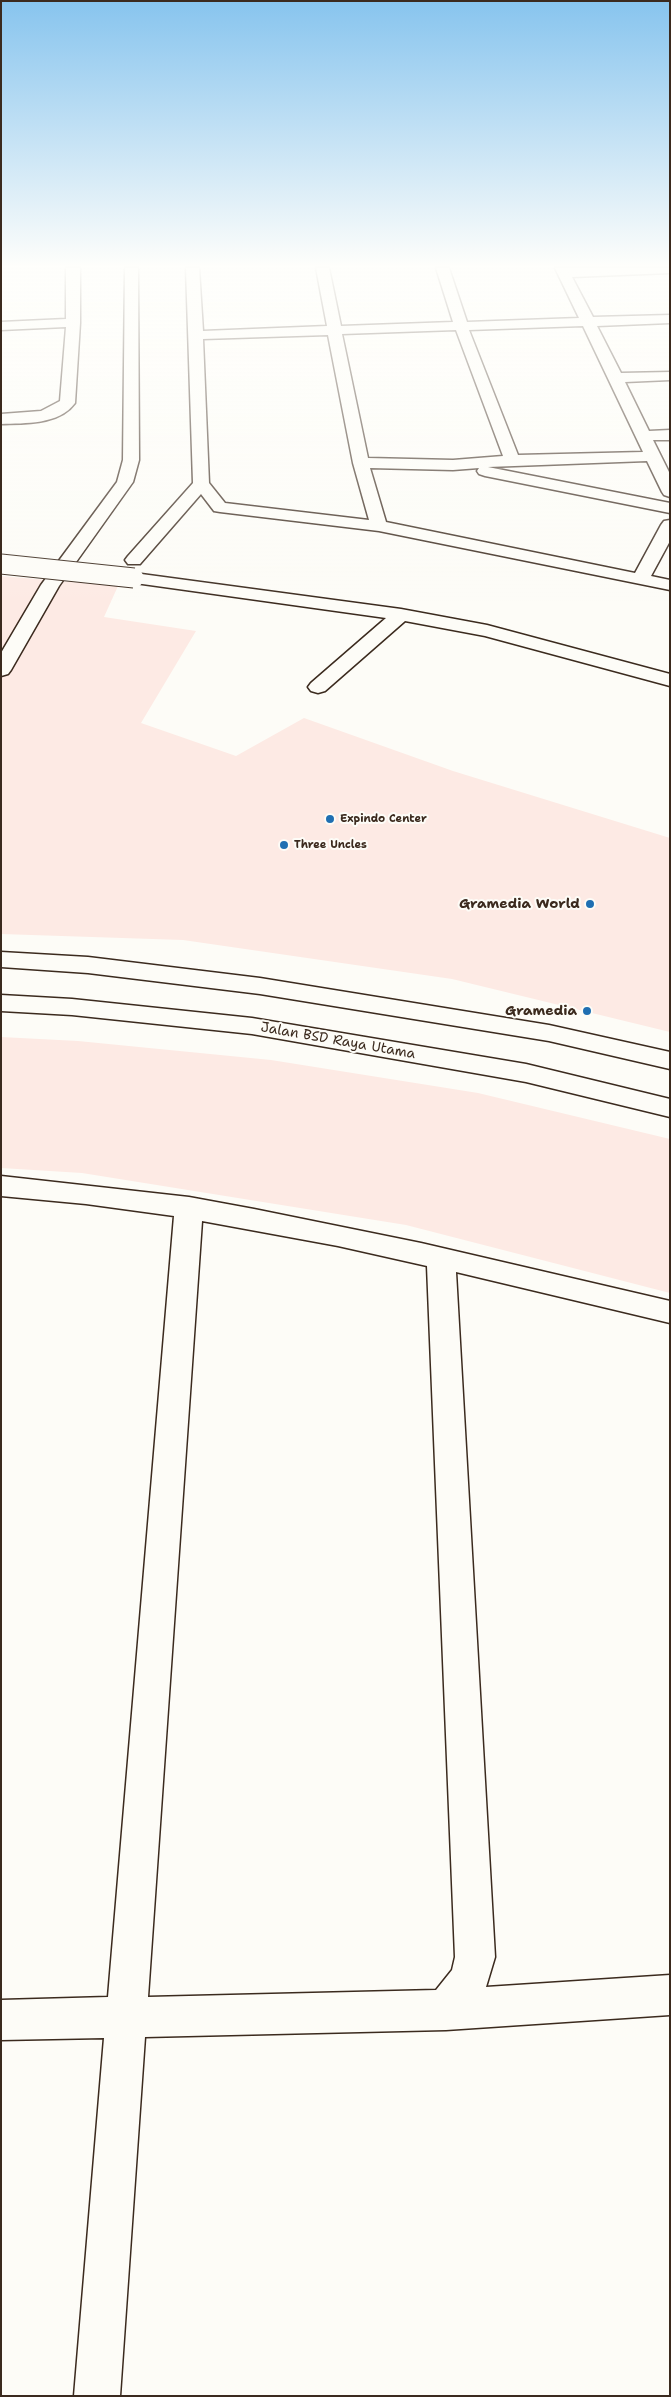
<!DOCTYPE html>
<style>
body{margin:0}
#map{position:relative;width:671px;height:2397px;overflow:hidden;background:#fdfcf7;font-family:"Shantell Sans",sans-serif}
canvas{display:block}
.frame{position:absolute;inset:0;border:2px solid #3b2a1e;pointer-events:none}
</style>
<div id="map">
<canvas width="671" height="2397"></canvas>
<div class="frame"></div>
</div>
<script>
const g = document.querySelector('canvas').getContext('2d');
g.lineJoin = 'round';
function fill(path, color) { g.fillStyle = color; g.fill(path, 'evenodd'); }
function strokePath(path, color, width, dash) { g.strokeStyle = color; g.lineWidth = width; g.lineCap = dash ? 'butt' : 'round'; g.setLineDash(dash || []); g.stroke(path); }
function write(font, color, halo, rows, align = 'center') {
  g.font = font + ' "Shantell Sans",sans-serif'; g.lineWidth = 4; g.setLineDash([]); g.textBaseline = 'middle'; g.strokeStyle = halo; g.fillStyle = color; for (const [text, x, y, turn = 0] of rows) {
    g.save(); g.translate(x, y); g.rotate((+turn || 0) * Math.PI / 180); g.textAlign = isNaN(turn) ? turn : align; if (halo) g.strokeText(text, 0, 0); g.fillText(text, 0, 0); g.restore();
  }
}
fill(new Path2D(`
 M 1,576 L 118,586 L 104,617 L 196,631 L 141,723 L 236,756 L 304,718 L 453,771 L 670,838 L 670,1032 L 452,979 L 183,940 L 1,934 Z
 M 1,1037 L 78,1041 L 271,1060 L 478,1093 L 670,1139 L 670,1293 L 406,1225 L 82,1173 L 1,1168 Z`), '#fdeae4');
const minor = new Path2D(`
 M 66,268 L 80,268 L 80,323 L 75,403 C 59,425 25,423 1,424 L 1,414 L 41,411 L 60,401 L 66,327 L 1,330 L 1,322 L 66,319 Z
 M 186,268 L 199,268 L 203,331 L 327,326 L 316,268 L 329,268 L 341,326 L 453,322 L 436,268 L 449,268 L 467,322 L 579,318 L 555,268 L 670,268 L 670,273 L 572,277 L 593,317 L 670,315 L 670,323 L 597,326 L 621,373 L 670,372 L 670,380 L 625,382 L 649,431 L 670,430 L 670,440 L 653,440 L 670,474 L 670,497 L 664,495 L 662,492 L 647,461 L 488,467 L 670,503 L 670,513 L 485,476 L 479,474 L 477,471 L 479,468 L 453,470 L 370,468 L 386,522 L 635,573 L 661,525 L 664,521 L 670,520 L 670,541 L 651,576 L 670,580 L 670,590 L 379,531 L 220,512 L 214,511 L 201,494 L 140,564 L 128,564 L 125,560 L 128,556 L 193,483 ZM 583,326 L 643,452 L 518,455 L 469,330 ZM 456,330 L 503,456 L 453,460 L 368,458 L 342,334 ZM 328,335 L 353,463 L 369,520 L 225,503 L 209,483 L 203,339 Z
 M 134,573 L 401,609 L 487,625 L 670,674 L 670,686 L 485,636 L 405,621 L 325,691 L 318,693 L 311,691 L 308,687 L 311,683 L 386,618 L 128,582 L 125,578 L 128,574 Z
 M 1,1176 L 189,1197 L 254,1209 L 421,1243 L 670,1301 L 670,1323 L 456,1272 L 495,1957 L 486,1987 L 670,1975 L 670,2015 L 446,2030 L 145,2037 L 120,2396 L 74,2396 L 104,2038 L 1,2040 L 1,2000 L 108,1997 L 174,1216 L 86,1204 L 1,1196 ZM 202,1221 L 338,1246 L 427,1266 L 455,1957 L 452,1970 L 436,1990 L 148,1997 Z`);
const tertiary = new Path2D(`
 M 125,268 L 138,268 L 139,460 L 133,482 L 59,586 L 11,670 L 8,674 L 1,676 L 1,653 L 41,585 L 117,482 L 123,460 Z`);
const primary = new Path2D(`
 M 1,952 L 88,957 L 260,978 L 549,1025 L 670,1052 L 670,1069 L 549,1041 L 260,994 L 88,973 L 1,967 Z
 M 1,995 L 72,999 L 252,1018 L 526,1064 L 670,1099 L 670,1117 L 526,1082 L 252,1034 L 72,1015 L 1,1011 Z`);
strokePath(minor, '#3b2a1e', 3);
strokePath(tertiary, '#3b2a1e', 3);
strokePath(primary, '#3b2a1e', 3);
fill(minor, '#fdfcf7');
fill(tertiary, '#fdfcf7');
fill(primary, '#fdfcf7');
const minorBridge = new Path2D(`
 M 1,564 L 134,578`);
strokePath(minorBridge, '#3b2a1e', 21, []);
strokePath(minorBridge, '#fdfcf7', 19);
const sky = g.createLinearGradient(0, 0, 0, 604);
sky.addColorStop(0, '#87c4ee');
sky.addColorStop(0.44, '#fefefb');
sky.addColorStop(1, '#fefefb00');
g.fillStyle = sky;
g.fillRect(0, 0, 671, 604);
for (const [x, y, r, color] of [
 [330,819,5,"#1f6fb2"],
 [284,845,5,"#1f6fb2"],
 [590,904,5,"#1f6fb2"],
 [587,1011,5,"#1f6fb2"]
]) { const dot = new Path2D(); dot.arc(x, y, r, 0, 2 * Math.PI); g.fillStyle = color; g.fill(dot); strokePath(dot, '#fdfcf7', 2); }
write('bold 11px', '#3b2a1e', '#fdfcf7', [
 ["Expindo Center",340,819],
 ["Three Uncles",294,845]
], 'left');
write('bold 14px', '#3b2a1e', '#fdfcf7', [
 ["Gramedia World",580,904],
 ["Gramedia",577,1011]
], 'right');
write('14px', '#3b2a1e', '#fdfcf7', [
 ["Jalan BSD Raya Utama",338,1041,10]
]);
</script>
